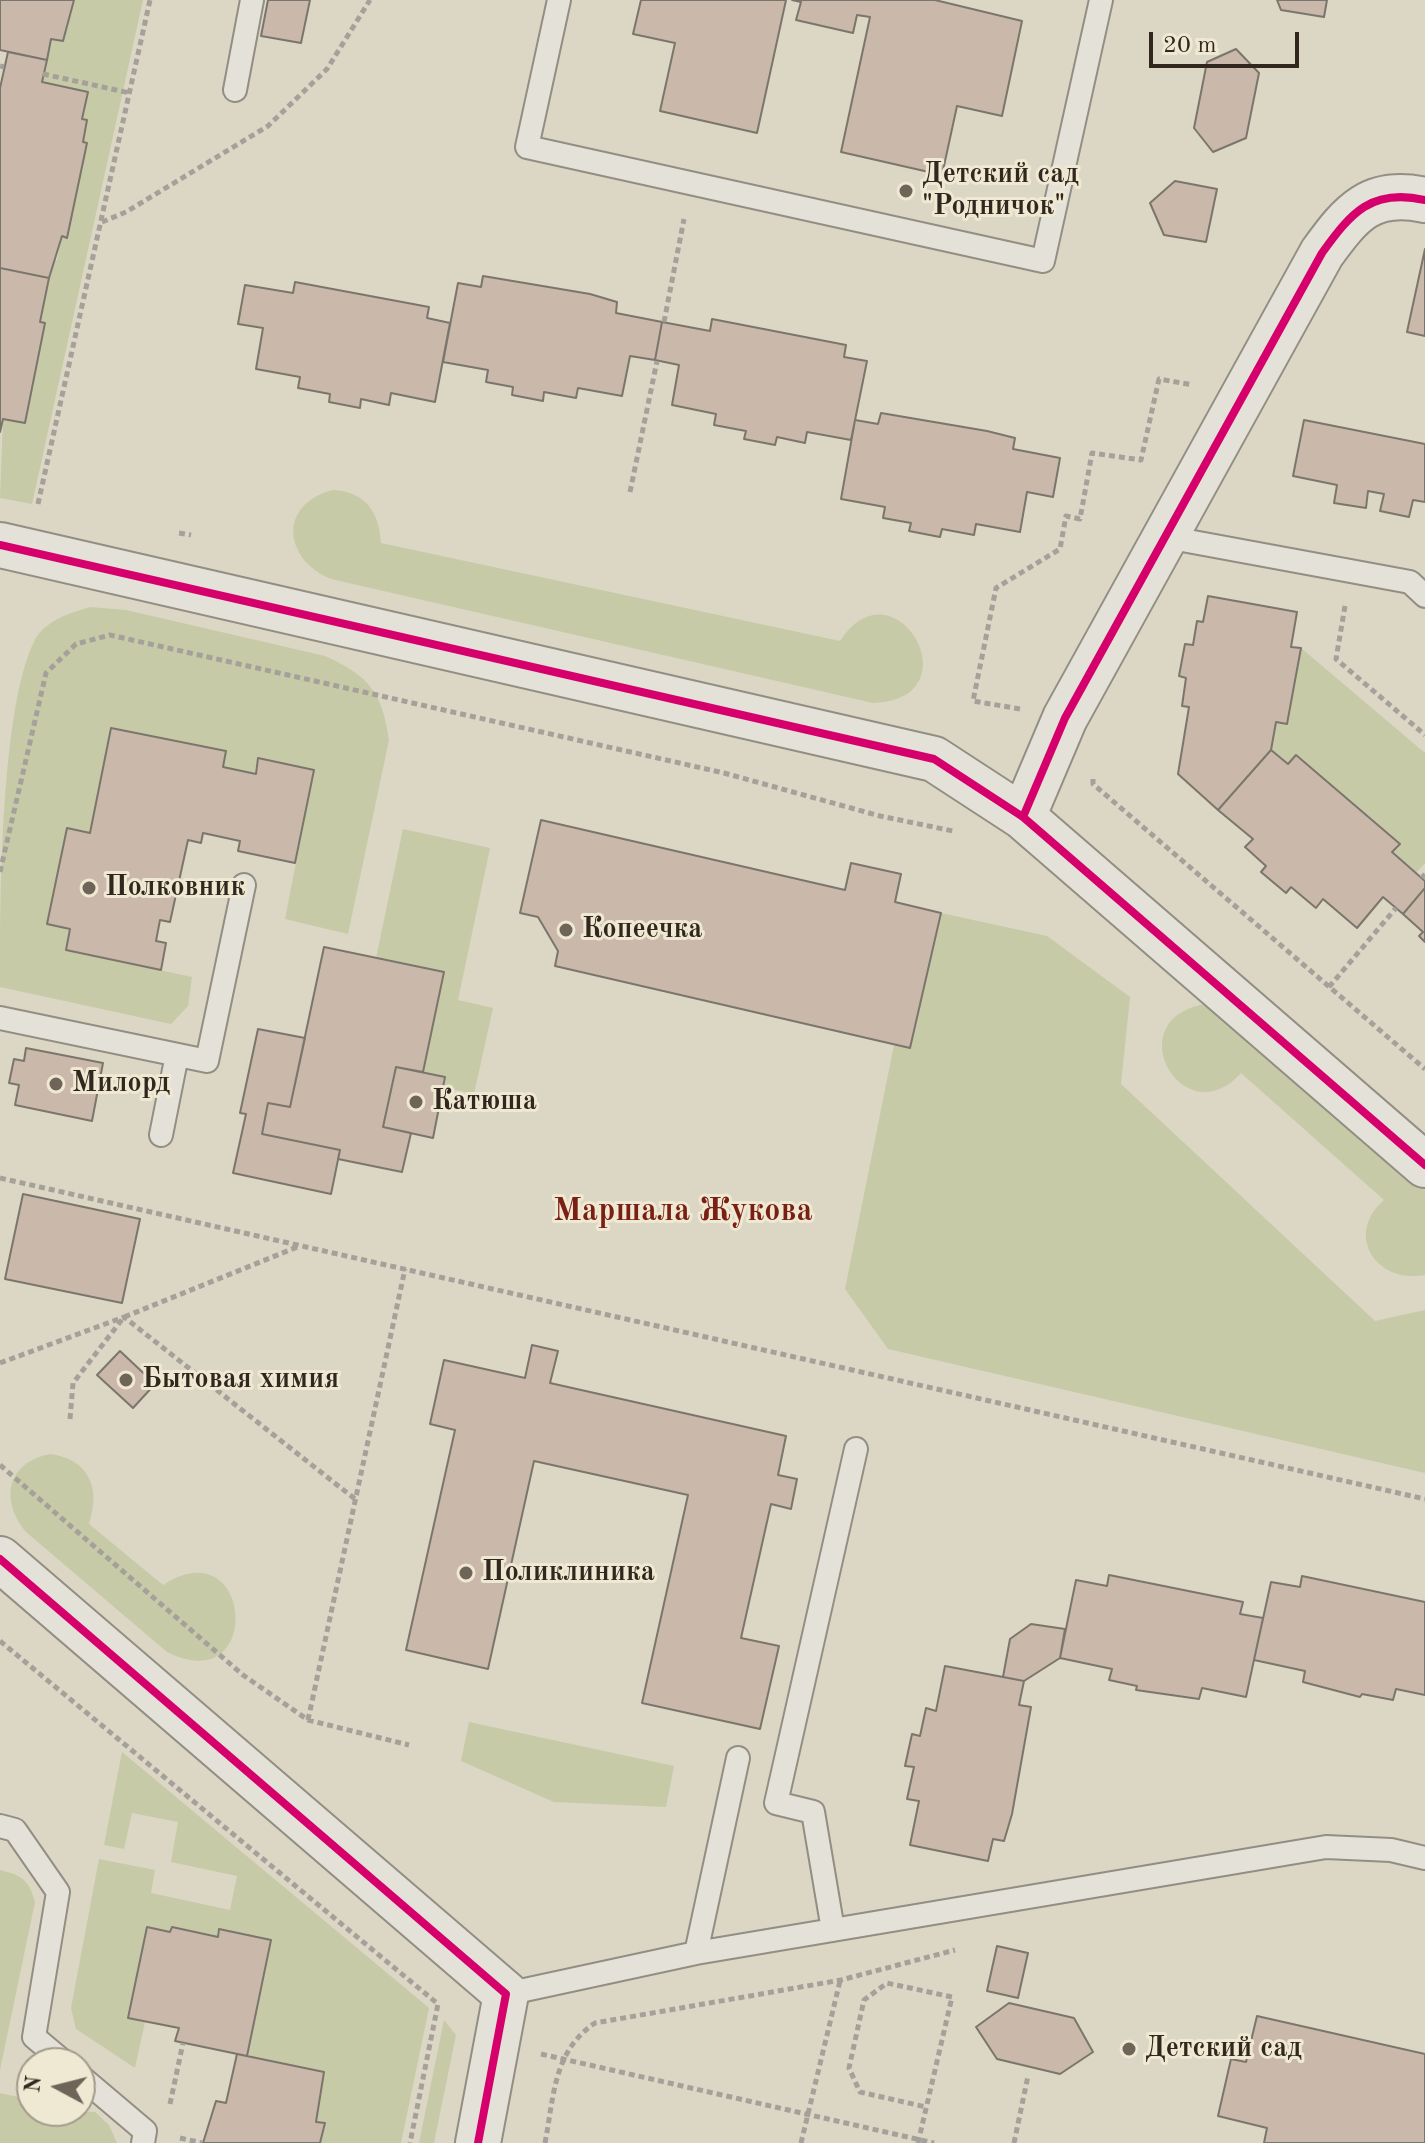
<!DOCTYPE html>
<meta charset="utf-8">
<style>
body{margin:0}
#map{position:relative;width:1425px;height:2143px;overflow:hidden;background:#dcd6c4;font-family:"Old Standard TT",serif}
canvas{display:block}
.north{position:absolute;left:16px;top:2047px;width:80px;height:80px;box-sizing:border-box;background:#efe8d2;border:2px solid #a39b8a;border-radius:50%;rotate:277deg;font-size:22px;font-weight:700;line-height:32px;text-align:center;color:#32271e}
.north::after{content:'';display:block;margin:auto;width:28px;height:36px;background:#6e6458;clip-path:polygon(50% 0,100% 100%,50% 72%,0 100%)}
.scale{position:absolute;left:1149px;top:32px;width:150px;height:36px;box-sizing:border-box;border:4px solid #32271e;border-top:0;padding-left:10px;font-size:24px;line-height:28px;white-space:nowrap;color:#32271e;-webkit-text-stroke:6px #efe8d2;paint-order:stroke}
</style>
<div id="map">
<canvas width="1425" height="2143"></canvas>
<div class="north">N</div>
<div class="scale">20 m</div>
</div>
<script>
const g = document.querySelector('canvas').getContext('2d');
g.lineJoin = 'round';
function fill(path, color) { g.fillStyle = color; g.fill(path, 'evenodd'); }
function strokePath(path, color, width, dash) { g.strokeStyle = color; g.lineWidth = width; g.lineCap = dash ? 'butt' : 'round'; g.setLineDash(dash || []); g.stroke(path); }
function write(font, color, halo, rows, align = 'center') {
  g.font = font + ' "Old Standard TT",serif'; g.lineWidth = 6; g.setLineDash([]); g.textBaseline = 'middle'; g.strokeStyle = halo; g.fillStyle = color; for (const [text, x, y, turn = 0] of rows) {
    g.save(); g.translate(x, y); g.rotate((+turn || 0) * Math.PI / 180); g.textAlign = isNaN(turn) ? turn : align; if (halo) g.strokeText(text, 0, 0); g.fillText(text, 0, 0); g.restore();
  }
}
fill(new Path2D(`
 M 74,0 L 143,0 L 32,504 L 0,498 L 3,419 L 25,423 L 45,324 L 40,322 L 53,260 L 57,260 L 62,236 L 66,237 L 87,143 L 83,142 L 87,121 L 82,119 L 88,92 L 42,82 L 51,39 L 63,41 Z
 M 333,490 C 367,492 379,513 381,543 L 840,641 C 895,557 977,700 873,703 L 331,579 C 283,559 278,504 333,490 Z
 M 90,607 L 126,610 L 325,656 C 370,676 382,693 389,740 L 348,934 L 285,919 L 314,770 L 259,758 L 256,774 L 223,767 L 225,751 L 112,728 L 90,833 L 67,828 L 47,924 L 70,929 L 66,950 L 192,977 L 188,1006 L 171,1024 L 0,987 C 0,903 0,700 37,636 C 50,619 70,613 90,607 Z
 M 1301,648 L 1425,753 L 1425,863 L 1416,873 L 1392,852 L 1399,844 L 1295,756 L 1288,764 L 1271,750 L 1276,722 L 1287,724 Z
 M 403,829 L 490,848 L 458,1000 L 493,1008 L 474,1094 L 443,1087 L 445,1077 L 423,1072 L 444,972 L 376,958 Z
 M 941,913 L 1047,936 L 1130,997 L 1121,1084 L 1375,1321 L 1425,1310 L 1425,1473 L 888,1349 L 845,1289 L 894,1045 L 910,1048 Z
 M 1205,1004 L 1232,1013 L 1425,1189 L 1425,1275 C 1374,1284 1345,1233 1384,1200 L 1241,1073 C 1184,1137 1116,1020 1205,1004 Z
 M 50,1454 C 89,1459 101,1488 89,1524 L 163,1585 C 253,1526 265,1701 167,1652 L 26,1532 C 0,1500 6,1463 50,1454 Z
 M 469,1722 L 674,1766 L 666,1807 L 554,1802 L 461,1761 Z
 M 122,1752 L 429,2008 L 401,2143 L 320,2143 L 324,2124 L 316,2122 L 324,2072 L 247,2056 L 270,1940 L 220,1929 L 218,1937 L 172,1927 L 170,1932 L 147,1927 L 128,2017 L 145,2022 L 135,2068 L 76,2029 L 71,2008 L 99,1859 L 155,1870 L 151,1893 L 230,1910 L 237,1876 L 171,1862 L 178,1822 L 132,1813 L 124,1849 L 104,1845 Z
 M 0,1870 C 22,1875 29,1880 35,1902 L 0,2070 Z
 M 444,2020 L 456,2035 L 434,2143 L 419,2143 Z
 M 0,2093 L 32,2100 L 32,2111 L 95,2112 L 109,2125 L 117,2143 L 0,2143 Z`), '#c7caa7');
const building = new Path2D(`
 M 0,0 L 74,0 L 63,41 L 51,39 L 47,60 L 0,50 Z
 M 268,0 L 310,0 L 301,43 L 261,36 Z
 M 641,0 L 786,0 L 757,133 L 660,111 L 675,43 L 633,34 Z
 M 792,0 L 935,0 L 1022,21 L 1002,116 L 957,106 L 942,175 L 841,152 L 870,17 L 857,15 L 853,33 L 796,20 L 801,2 Z
 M 1277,0 L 1327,0 L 1324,17 L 1281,10 Z
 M 1236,49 L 1259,73 L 1246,138 L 1213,152 L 1194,128 L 1207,62 Z
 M 8,52 L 47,60 L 42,82 L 88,92 L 82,119 L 87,120 L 83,142 L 87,143 L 67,238 L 62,236 L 49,278 L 0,268 L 0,88 Z
 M 1175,181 L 1217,189 L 1206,242 L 1164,235 L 1150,203 Z
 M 1425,249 L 1425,336 L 1407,332 Z
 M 0,268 L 49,278 L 40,322 L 45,323 L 25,423 L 3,419 L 0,432 Z
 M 483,276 L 590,294 L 617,302 L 616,313 L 662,322 L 655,360 L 630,356 L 622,396 L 578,388 L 576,398 L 544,392 L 543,401 L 512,395 L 513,387 L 486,382 L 488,370 L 443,362 L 458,283 L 481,287 Z
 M 295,282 L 429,307 L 427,318 L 450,323 L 435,402 L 391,393 L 389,405 L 361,399 L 360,408 L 329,402 L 330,394 L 298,388 L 300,377 L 256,369 L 263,328 L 238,324 L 245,285 L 293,293 Z
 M 712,319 L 846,345 L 844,357 L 867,361 L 851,440 L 807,432 L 805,443 L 777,437 L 775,445 L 744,439 L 746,431 L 714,425 L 716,414 L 672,405 L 679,365 L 655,360 L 662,322 L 710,331 Z
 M 881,413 L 987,431 L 1015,438 L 1013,449 L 1060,458 L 1053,497 L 1027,492 L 1020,532 L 976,524 L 974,535 L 942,529 L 940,537 L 909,531 L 911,523 L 883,518 L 885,507 L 841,499 L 855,420 L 878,424 Z
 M 1304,420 L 1425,444 L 1425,502 L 1413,500 L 1409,517 L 1380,511 L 1384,494 L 1368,491 L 1366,508 L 1334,503 L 1337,485 L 1293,476 Z
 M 1208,596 L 1297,612 L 1291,647 L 1301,648 L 1287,724 L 1276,722 L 1271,750 L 1218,810 L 1178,774 L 1189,707 L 1182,706 L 1186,678 L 1179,676 L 1185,644 L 1193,645 L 1197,621 L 1203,622 Z
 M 111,728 L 226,751 L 223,767 L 256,774 L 258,758 L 314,770 L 295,863 L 238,851 L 240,841 L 203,833 L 201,843 L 188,840 L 170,922 L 160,920 L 156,941 L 166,943 L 161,970 L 66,950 L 70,929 L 47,924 L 67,828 L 90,833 Z
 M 1271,750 L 1288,764 L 1296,755 L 1400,844 L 1392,852 L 1425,881 L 1425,888 L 1403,914 L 1383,897 L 1357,928 L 1323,899 L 1316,908 L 1291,887 L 1286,893 L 1261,872 L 1266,866 L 1245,847 L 1253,839 L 1218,810 Z
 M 541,820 L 845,890 L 851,863 L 901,874 L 895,902 L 941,913 L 910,1048 L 555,966 L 558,951 L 538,917 L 520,913 Z
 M 1425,888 L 1425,942 L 1419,936 L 1423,932 L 1403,914 Z
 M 324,947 L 444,972 L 423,1072 L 396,1067 L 383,1127 L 411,1133 L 402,1172 L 338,1159 L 340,1150 L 262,1134 L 268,1103 L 290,1107 Z
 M 258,1029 L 305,1038 L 290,1107 L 268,1103 L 262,1134 L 340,1150 L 331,1194 L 233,1173 L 246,1114 L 240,1113 Z
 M 26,1048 L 103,1063 L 92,1121 L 15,1105 L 19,1085 L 9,1083 L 14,1059 L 24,1061 Z
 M 396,1067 L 445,1077 L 433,1138 L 383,1127 Z
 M 23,1194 L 140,1219 L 122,1303 L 5,1279 Z
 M 532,1345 L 558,1351 L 550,1383 L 786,1436 L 778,1475 L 797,1479 L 791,1509 L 771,1504 L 741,1638 L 779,1646 L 760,1729 L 642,1703 L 688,1495 L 534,1461 L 488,1669 L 406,1650 L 455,1430 L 430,1424 L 444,1360 L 525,1378 Z
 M 120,1351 L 155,1384 L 133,1408 L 97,1375 Z
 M 1109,1575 L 1243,1602 L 1240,1614 L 1263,1618 L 1246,1697 L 1202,1688 L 1199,1699 L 1136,1690 L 1137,1686 L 1109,1680 L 1112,1669 L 1060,1658 L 1076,1580 L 1107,1586 Z
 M 1302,1576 L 1425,1602 L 1425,1695 L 1396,1689 L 1393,1700 L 1362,1694 L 1360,1697 L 1303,1682 L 1305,1671 L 1254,1660 L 1271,1582 L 1300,1587 Z
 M 1031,1624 L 1065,1629 L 1060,1658 L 1024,1681 L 1003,1677 L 1010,1639 Z
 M 945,1666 L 1024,1681 L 1019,1705 L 1031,1707 L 1012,1814 L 1004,1841 L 993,1839 L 988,1861 L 910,1845 L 919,1801 L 907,1799 L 914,1767 L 905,1766 L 912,1734 L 920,1736 L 926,1708 L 936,1711 Z
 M 147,1927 L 170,1932 L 172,1927 L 218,1937 L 219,1929 L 271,1940 L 247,2056 L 175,2041 L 179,2028 L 128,2018 Z
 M 997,1946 L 1028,1953 L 1018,1998 L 987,1991 Z
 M 1009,2003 L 1074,2018 L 1093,2052 L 1060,2074 L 997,2059 L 976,2027 Z
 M 1257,2016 L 1425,2054 L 1425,2143 L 1264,2143 L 1267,2128 L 1218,2116 L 1231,2059 L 1246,2062 Z
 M 237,2054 L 324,2072 L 316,2122 L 325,2123 L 320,2143 L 203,2143 L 216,2101 L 226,2103 Z`);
fill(building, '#cab9aa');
strokePath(building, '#7b766d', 2);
const service = new Path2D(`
 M 559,0 L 527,147 L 1043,261 L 1101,0
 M 235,90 L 252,0
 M 1166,537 L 1410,582 L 1425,596
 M 0,1018 L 207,1061 L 244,885
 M 161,1135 L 177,1055
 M 0,1826 L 15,1830 L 58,1892 L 34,2037 L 65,2063
 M 833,1930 L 813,1812 L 776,1803 L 856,1449
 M 696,1953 L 738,1758
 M 506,1994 L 696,1953 L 1326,1847 L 1391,1850 L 1425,1858
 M 80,2076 L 145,2131 L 143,2143`);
const minor = new Path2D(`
 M 0,545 L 934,759 L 1023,817 L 1425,1165
 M 1023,817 L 1065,718 L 1322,253 C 1351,213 1371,188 1425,200
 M 0,1559 L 506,1994 L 478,2143`);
strokePath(service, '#938e83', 26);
strokePath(minor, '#938e83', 48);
strokePath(new Path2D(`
 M 0,66 L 4,67
 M 43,74 L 130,93
 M 102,222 L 126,212 L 268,126 L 327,69 L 370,0
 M 664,322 L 684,219
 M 630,492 L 657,361
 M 38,504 L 150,0
 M 179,533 L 191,535
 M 1345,606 L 1336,659 L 1425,735
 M 1020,709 L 973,701 L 996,588 L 1060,549 L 1066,516 L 1080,519 L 1092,453 L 1141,460 L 1159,379 L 1193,385
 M 1093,779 L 1093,784 L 1425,1069
 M 0,872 L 46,673 L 76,644 L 110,635 L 724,773 L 880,816 L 953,831
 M 1422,878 L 1425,874
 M 1329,987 L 1396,908
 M 0,1178 L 1425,1499
 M 0,1363 L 124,1317 L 355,1499
 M 70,1419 L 73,1383 L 124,1317 L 297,1247
 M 0,1465 L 243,1675 L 308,1720 L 409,1745
 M 0,1641 L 438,2004 L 410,2143
 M 308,1720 L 405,1269
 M 541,2054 L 934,2143
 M 170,2104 L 183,2043
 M 180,2138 L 202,2143
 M 545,2143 C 554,2097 553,2051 595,2023 L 841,1980 L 955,1950
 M 801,2143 L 840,1981
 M 918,2143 L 952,1997 L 887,1983 L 864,2000 L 849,2068 L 860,2092 L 926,2107
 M 1014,2143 L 1028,2076`), '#a5a19a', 5, [6, 4]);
strokePath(service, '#e4e1d8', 22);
strokePath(minor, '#e4e1d8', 44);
strokePath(new Path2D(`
 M 0,545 L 934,759 L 1023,817 L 1425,1165
 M 1023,817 L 1065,718 L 1322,253 C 1351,213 1371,188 1425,200
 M 0,1559 L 506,1994 L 478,2143`), '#d6006c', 8);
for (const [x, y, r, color] of [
 [906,191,8,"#6e6458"],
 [89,888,8,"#6e6458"],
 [566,930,8,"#6e6458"],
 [56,1084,8,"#6e6458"],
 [416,1102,8,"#6e6458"],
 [126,1380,8,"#6e6458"],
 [466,1573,8,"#6e6458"],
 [1129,2049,8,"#6e6458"]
]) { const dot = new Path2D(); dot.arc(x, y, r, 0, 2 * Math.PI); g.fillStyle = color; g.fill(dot); strokePath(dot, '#efe8d2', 3); }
write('bold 28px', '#32271e', '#efe8d2', [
 ["Детский сад",922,175],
 ["\"Родничок\"",922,207],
 ["Полковник",105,888],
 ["Копеечка",582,930],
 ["Милорд",72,1084],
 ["Катюша",432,1102],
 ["Бытовая химия",142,1380],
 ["Поликлиника",482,1573],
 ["Детский сад",1145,2049]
], 'left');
write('bold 32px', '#7a1f14', '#efe8d2', [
 ["Маршала Жукова",683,1212]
]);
</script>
